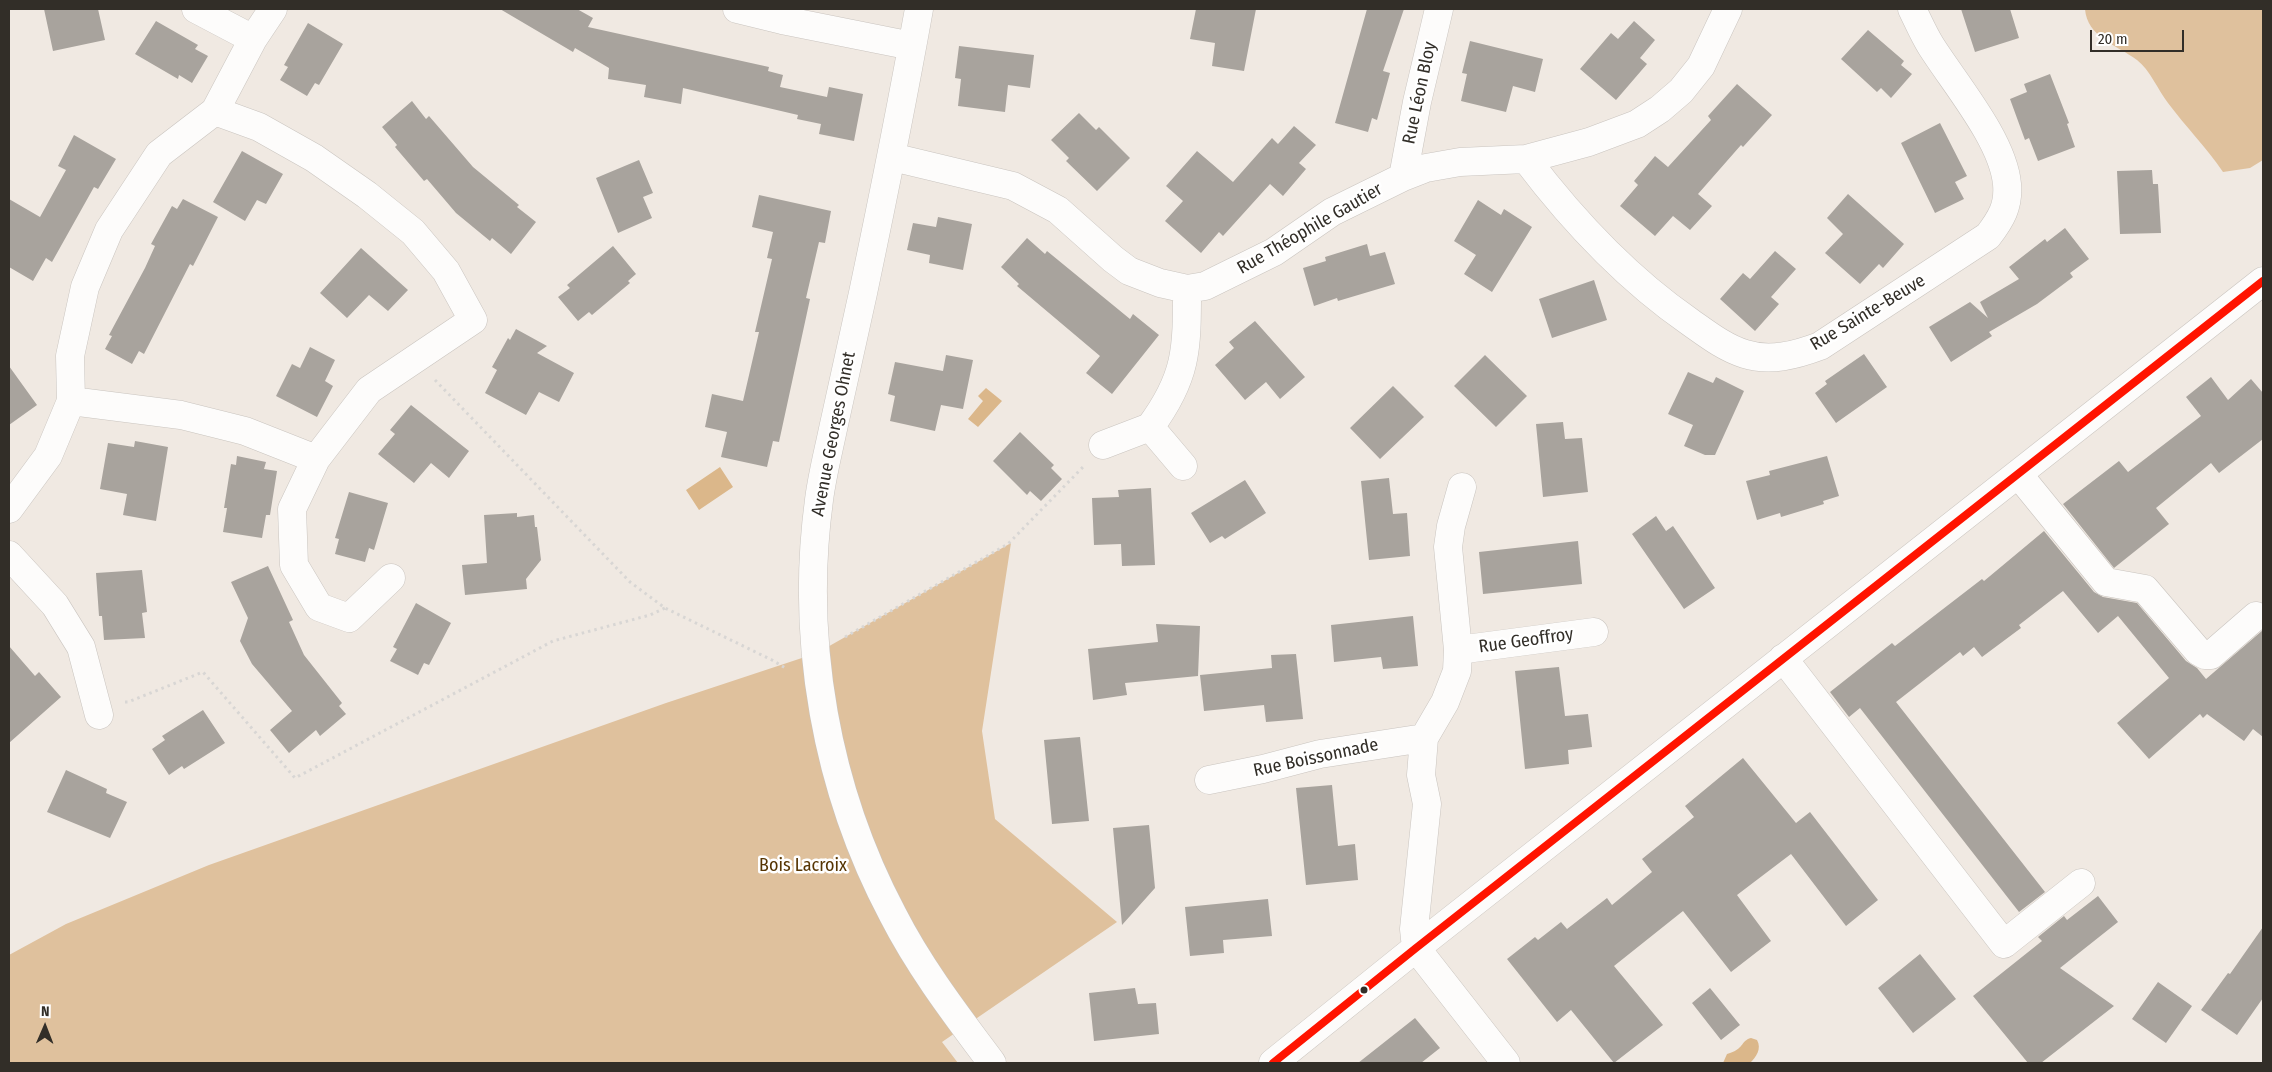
<!DOCTYPE html>
<meta charset="utf-8">
<style>
body{margin:0}
#map{position:relative;width:2272px;height:1072px;overflow:hidden;background:#f0e9e2;font-family:"Fira Sans Condensed",sans-serif}
canvas{display:block}
.frame{position:absolute;inset:0;border:10px solid #322e28;pointer-events:none}
.north{position:absolute;left:20px;top:1002px;width:50px;height:50px;-webkit-text-stroke:4px #fff;paint-order:stroke;rotate:1deg;font-size:14px;font-weight:700;line-height:20px;text-align:center;color:#322e28}
.north::after{content:'';display:block;margin:auto;width:18px;height:22px;background:#322e28;clip-path:polygon(50% 0,100% 100%,50% 72%,0 100%)}
.scale{position:absolute;left:2090px;top:30px;width:94px;height:22px;box-sizing:border-box;border:2px solid #322e28;border-top:0;padding-left:6px;font-size:15px;line-height:18px;white-space:nowrap;color:#322e28;-webkit-text-stroke:4px #fff;paint-order:stroke}
</style>
<div id="map">
<canvas width="2272" height="1072"></canvas>
<div class="frame"></div>
<div class="north">N</div>
<div class="scale">20 m</div>
</div>
<script>
const g = document.querySelector('canvas').getContext('2d');
g.lineJoin = 'round';
function fill(path, color) { g.fillStyle = color; g.fill(path, 'evenodd'); }
function strokePath(path, color, width, dash) { g.strokeStyle = color; g.lineWidth = width; g.lineCap = dash ? 'butt' : 'round'; g.setLineDash(dash || []); g.stroke(path); }
function write(font, color, halo, rows, align = 'center') {
  g.font = font + ' "Fira Sans Condensed",sans-serif'; g.lineWidth = 5; g.setLineDash([]); g.textBaseline = 'middle'; g.strokeStyle = halo; g.fillStyle = color; for (const [text, x, y, turn = 0] of rows) {
    g.save(); g.translate(x, y); g.rotate((+turn || 0) * Math.PI / 180); g.textAlign = isNaN(turn) ? turn : align; if (halo) g.strokeText(text, 0, 0); g.fillText(text, 0, 0); g.restore();
  }
}
fill(new Path2D(`
 M 2085,9 L 2263,9 L 2263,160 L 2250,168 L 2223,172 C 2206,147 2186,127 2168,103 C 2158,90 2150,70 2137,60 C 2117,45 2087,37 2085,9 Z
 M 1011,543 L 982,731 L 995,819 L 1117,922 L 942,1042 L 958,1063 L 9,1063 L 9,955 L 66,924 L 209,865 L 666,703 L 817,653 Z`), '#dfc19d');
fill(new Path2D(`
 M 986,388 L 1002,401 L 978,427 L 968,419 L 983,401 L 978,396 Z
 M 720,467 L 733,487 L 699,510 L 686,490 Z
 M 1751,1038 L 1757,1040 C 1762,1049 1756,1057 1750,1063 L 1723,1063 L 1727,1054 C 1745,1049 1740,1041 1751,1038 Z`), '#dbb78a');
fill(new Path2D(`
 M 44,9 L 98,9 L 105,40 L 53,51 Z
 M 500,9 L 577,9 L 593,18 L 588,27 L 769,67 L 768,71 L 783,75 L 780,87 L 827,97 L 829,87 L 863,94 L 854,141 L 819,134 L 821,124 L 797,119 L 798,115 L 683,88 L 681,104 L 644,97 L 646,85 L 608,79 L 609,68 L 575,48 L 573,52 Z
 M 1196,9 L 1256,9 L 1244,71 L 1212,66 L 1215,43 L 1190,39 Z
 M 1367,9 L 1404,9 L 1383,71 L 1390,73 L 1377,120 L 1372,118 L 1368,132 L 1335,123 Z
 M 1961,9 L 2010,9 L 2019,38 L 1975,52 Z
 M 156,21 L 198,45 L 195,49 L 208,56 L 192,83 L 179,75 L 178,79 L 135,54 Z
 M 1634,21 L 1655,40 L 1640,58 L 1647,64 L 1616,100 L 1580,69 L 1611,33 L 1618,39 Z
 M 308,23 L 343,44 L 319,85 L 315,83 L 307,96 L 280,80 L 288,67 L 284,65 Z
 M 1868,30 L 1904,61 L 1901,65 L 1912,74 L 1891,98 L 1881,88 L 1877,92 L 1841,59 Z
 M 1470,41 L 1543,59 L 1535,92 L 1513,86 L 1506,112 L 1461,101 L 1467,74 L 1462,73 Z
 M 959,46 L 1034,55 L 1030,88 L 1008,85 L 1005,112 L 958,106 L 961,79 L 955,78 Z
 M 2050,74 L 2069,123 L 2067,124 L 2075,147 L 2038,161 L 2029,138 L 2025,140 L 2010,99 L 2027,92 L 2024,84 Z
 M 1737,84 L 1772,115 L 1743,147 L 1741,145 L 1698,194 L 1712,206 L 1690,230 L 1673,216 L 1655,236 L 1620,206 L 1638,185 L 1634,181 L 1655,156 L 1668,167 L 1711,120 L 1708,116 Z
 M 412,101 L 426,119 L 429,116 L 473,167 L 519,205 L 517,207 L 536,222 L 511,254 L 492,238 L 490,241 L 456,213 L 427,179 L 424,181 L 395,147 L 397,145 L 382,127 Z
 M 1079,113 L 1096,130 L 1099,127 L 1130,158 L 1097,191 L 1066,161 L 1069,158 L 1051,140 Z
 M 1940,123 L 1967,176 L 1955,182 L 1964,199 L 1935,213 L 1901,143 Z
 M 1294,126 L 1316,145 L 1299,163 L 1306,169 L 1283,196 L 1270,184 L 1223,236 L 1219,232 L 1201,253 L 1165,221 L 1183,201 L 1166,186 L 1197,151 L 1233,182 L 1272,138 L 1278,144 Z
 M 74,135 L 116,159 L 98,189 L 94,187 L 52,262 L 46,258 L 33,281 L 9,267 L 9,199 L 40,217 L 66,170 L 58,166 Z
 M 242,151 L 283,174 L 266,204 L 257,200 L 245,221 L 213,202 Z
 M 639,160 L 653,193 L 643,197 L 652,218 L 618,233 L 596,178 Z
 M 2152,170 L 2153,184 L 2158,184 L 2161,233 L 2120,234 L 2117,171 Z
 M 1848,194 L 1904,244 L 1883,268 L 1879,264 L 1860,284 L 1825,253 L 1843,234 L 1827,218 Z
 M 759,195 L 831,211 L 825,243 L 819,242 L 806,298 L 810,299 L 779,442 L 773,441 L 767,467 L 721,457 L 727,432 L 705,427 L 712,394 L 743,401 L 759,332 L 755,332 L 772,259 L 767,258 L 773,232 L 752,227 Z
 M 183,199 L 218,217 L 193,266 L 190,264 L 144,354 L 139,351 L 132,364 L 105,349 L 112,336 L 109,335 L 145,268 L 155,246 L 151,244 L 172,206 L 177,209 Z
 M 1478,200 L 1501,215 L 1504,209 L 1532,227 L 1492,292 L 1464,274 L 1476,255 L 1454,241 Z
 M 938,217 L 972,224 L 963,270 L 929,263 L 930,255 L 907,250 L 913,223 L 936,227 Z
 M 2065,228 L 2089,259 L 2070,273 L 2073,277 L 2037,304 L 1989,332 L 1992,336 L 1951,362 L 1929,327 L 1970,302 L 1988,318 L 1980,302 L 2019,279 L 2009,267 L 2045,239 L 2047,242 Z
 M 1027,238 L 1045,254 L 1047,251 L 1130,319 L 1133,314 L 1159,335 L 1112,394 L 1086,373 L 1100,356 L 1017,286 L 1019,284 L 1001,267 Z
 M 1367,244 L 1370,256 L 1385,252 L 1395,284 L 1338,301 L 1337,298 L 1314,306 L 1303,268 L 1326,261 L 1325,257 Z
 M 613,246 L 636,274 L 628,281 L 630,283 L 592,315 L 589,312 L 578,321 L 558,297 L 570,288 L 567,285 Z
 M 361,248 L 408,290 L 388,311 L 369,295 L 347,318 L 320,293 Z
 M 1775,251 L 1796,269 L 1771,297 L 1779,304 L 1755,331 L 1720,299 L 1743,273 L 1750,279 Z
 M 1594,280 L 1607,320 L 1552,338 L 1539,299 Z
 M 1255,321 L 1305,377 L 1280,399 L 1266,382 L 1245,400 L 1215,365 L 1234,348 L 1229,342 Z
 M 516,329 L 547,346 L 537,353 L 574,373 L 559,402 L 539,392 L 526,415 L 485,393 L 497,370 L 492,367 L 508,338 L 510,340 Z
 M 310,347 L 335,360 L 325,381 L 333,386 L 317,417 L 276,396 L 292,364 L 300,368 Z
 M 1864,354 L 1887,387 L 1836,423 L 1815,393 L 1827,384 L 1825,381 Z
 M 946,355 L 973,360 L 963,409 L 941,405 L 935,431 L 890,421 L 895,396 L 888,394 L 895,362 L 943,371 Z
 M 1485,355 L 1527,396 L 1496,427 L 1454,386 Z
 M 9,366 L 37,405 L 9,425 Z
 M 1688,372 L 1713,383 L 1716,377 L 1744,391 L 1715,455 L 1705,455 L 1684,446 L 1693,425 L 1668,414 Z
 M 2211,377 L 2228,400 L 2251,379 L 2263,393 L 2263,439 L 2219,473 L 2211,463 L 2156,508 L 2169,524 L 2114,568 L 2063,504 L 2119,461 L 2128,472 L 2201,416 L 2186,397 Z
 M 1393,386 L 1424,417 L 1380,459 L 1350,428 Z
 M 411,405 L 469,451 L 449,478 L 431,463 L 414,483 L 378,454 L 395,434 L 390,430 Z
 M 1563,422 L 1565,439 L 1582,438 L 1588,492 L 1543,497 L 1536,424 Z
 M 1020,432 L 1054,465 L 1051,468 L 1062,479 L 1041,501 L 1030,491 L 1027,495 L 993,461 Z
 M 135,441 L 168,447 L 156,521 L 123,515 L 127,494 L 100,489 L 108,443 L 134,447 Z
 M 237,456 L 266,462 L 264,469 L 277,471 L 270,515 L 266,515 L 262,538 L 223,532 L 227,508 L 224,508 L 231,464 L 236,465 Z
 M 1827,456 L 1839,496 L 1823,501 L 1824,504 L 1781,517 L 1780,513 L 1757,520 L 1746,481 L 1770,475 L 1769,471 Z
 M 1389,478 L 1393,514 L 1407,513 L 1410,556 L 1369,560 L 1361,481 Z
 M 1245,480 L 1266,513 L 1225,539 L 1222,536 L 1210,543 L 1191,513 Z
 M 1151,488 L 1155,565 L 1122,566 L 1121,544 L 1094,545 L 1092,498 L 1119,497 L 1118,490 Z
 M 349,492 L 388,503 L 374,550 L 369,548 L 365,562 L 335,554 L 339,539 L 335,538 Z
 M 517,513 L 517,517 L 534,515 L 535,527 L 537,527 L 541,560 L 526,579 L 527,589 L 465,595 L 462,565 L 487,563 L 484,515 Z
 M 1656,516 L 1666,531 L 1673,526 L 1715,588 L 1684,609 L 1632,534 Z
 M 2044,531 L 2094,592 L 2103,597 L 2137,603 L 2186,661 L 2197,668 L 2206,679 L 2263,630 L 2263,737 L 2253,729 L 2244,741 L 2207,714 L 2203,718 L 2200,714 L 2149,759 L 2117,723 L 2169,678 L 2118,616 L 2098,633 L 2063,591 L 2019,625 L 2021,628 L 1982,657 L 1974,647 L 1963,656 L 1960,652 L 1896,702 L 2045,892 L 2019,912 L 1860,708 L 1849,717 L 1830,692 L 1892,643 L 1895,646 L 1982,579 L 1984,581 Z
 M 1578,541 L 1582,584 L 1483,594 L 1479,552 Z
 M 268,566 L 293,620 L 289,622 L 304,655 L 342,703 L 339,706 L 346,714 L 320,736 L 316,730 L 289,753 L 270,730 L 292,711 L 252,664 L 240,641 L 248,618 L 231,582 Z
 M 142,570 L 147,612 L 142,613 L 145,638 L 104,640 L 102,616 L 99,616 L 96,573 Z
 M 416,603 L 451,623 L 429,665 L 424,663 L 418,675 L 390,661 L 397,649 L 393,647 Z
 M 1413,616 L 1418,666 L 1383,669 L 1381,657 L 1334,662 L 1331,625 Z
 M 1156,624 L 1200,626 L 1198,676 L 1125,683 L 1127,695 L 1093,700 L 1088,649 L 1158,642 Z
 M 9,646 L 35,676 L 39,672 L 61,697 L 9,743 Z
 M 1296,654 L 1303,719 L 1266,722 L 1264,705 L 1204,711 L 1200,675 L 1272,668 L 1271,655 Z
 M 1559,667 L 1565,716 L 1588,714 L 1592,747 L 1568,750 L 1569,764 L 1525,769 L 1515,671 Z
 M 203,710 L 225,743 L 184,769 L 182,766 L 169,775 L 152,749 L 165,740 L 162,736 Z
 M 1080,737 L 1089,821 L 1052,824 L 1044,740 Z
 M 1743,758 L 1796,823 L 1810,812 L 1878,900 L 1846,926 L 1791,854 L 1737,895 L 1771,941 L 1731,972 L 1683,911 L 1614,966 L 1663,1025 L 1614,1063 L 1571,1010 L 1557,1022 L 1507,959 L 1535,937 L 1538,940 L 1561,922 L 1567,929 L 1607,898 L 1612,905 L 1652,872 L 1642,859 L 1694,817 L 1685,806 Z
 M 66,770 L 107,789 L 106,793 L 127,802 L 110,838 L 47,812 Z
 M 1332,785 L 1338,846 L 1355,844 L 1358,880 L 1306,885 L 1296,788 Z
 M 1149,825 L 1155,888 L 1122,925 L 1113,828 Z
 M 2098,896 L 2118,922 L 2060,968 L 2114,1006 L 2041,1063 L 2028,1063 L 1973,996 L 2042,941 L 2038,937 L 2064,916 L 2067,920 Z
 M 1268,899 L 1272,936 L 1223,940 L 1224,953 L 1190,956 L 1185,907 Z
 M 2263,927 L 2263,998 L 2237,1035 L 2201,1010 L 2228,973 L 2230,974 Z
 M 1920,954 L 1956,999 L 1913,1033 L 1878,988 Z
 M 2158,982 L 2192,1006 L 2166,1043 L 2132,1019 Z
 M 1135,988 L 1138,1004 L 1156,1003 L 1159,1034 L 1094,1041 L 1089,993 Z
 M 1710,988 L 1740,1025 L 1721,1040 L 1692,1003 Z
 M 1415,1018 L 1440,1048 L 1421,1063 L 1358,1063 Z`), '#a8a39d');
const minor = new Path2D(`
 M 196,9 L 253,39
 M 737,9 L 782,20 L 912,46
 M 919,9 C 902,104 883,198 863,293 C 853,338 843,384 833,429 C 828,453 822,476 819,500 C 800,641 826,789 893,915 C 920,968 957,1016 992,1063
 M 215,111 L 259,127 L 314,158 L 367,195 L 413,232 L 446,271 L 473,320 L 369,390 L 316,459 L 292,509 L 294,565 L 319,607 L 349,618 L 391,578
 M 892,157 L 1013,186 L 1058,210 L 1113,259 L 1129,271 L 1160,283 L 1187,289 L 1205,286 L 1274,252 L 1332,212 L 1403,177 L 1426,168 L 1460,162 L 1526,159 L 1589,142 L 1637,124 L 1660,109 L 1681,91 L 1701,66 L 1728,9
 M 1526,159 C 1573,221 1625,277 1690,322 C 1707,334 1725,348 1745,354 C 1770,362 1796,355 1820,346 L 1988,236 C 2001,219 2009,206 2007,184 C 2003,140 1955,84 1931,46 C 1924,35 1918,21 1912,9
 M 1403,177 L 1417,102 L 1439,9
 M 71,401 L 181,415 L 245,431 L 316,459
 M 1150,427 C 1187,377 1187,350 1187,289
 M 1103,445 L 1150,427 L 1183,466
 M 2018,474 L 2106,582 L 2145,589 L 2198,651 L 2205,655 L 2211,655 L 2256,616
 M 9,509 L 48,456 L 71,401 L 70,356 L 85,287 L 109,230 L 159,154 L 215,111 L 253,39 L 273,9
 M 9,555 L 55,605 L 81,647 L 99,715
 M 1458,650 L 1594,632
 M 1783,658 L 2004,944 L 2081,883
 M 1209,780 L 1263,769 L 1320,754 L 1424,738
 M 1416,948 L 1414,929 L 1427,804 L 1421,775 L 1424,738 L 1445,702 L 1457,671 L 1458,650 L 1448,547 L 1451,526 L 1462,487
 M 1416,948 L 1506,1063
 M 1273,1063 L 1416,948 L 2263,281`);
strokePath(minor, '#c9c4bf', 29);
strokePath(new Path2D(`
 M 435,380 L 630,582 L 665,608 L 772,660 L 787,669
 M 845,637 L 1008,544 L 1084,466
 M 125,702 L 128,702 L 203,672 L 295,778 L 553,641 L 650,615 L 665,608`), '#d8d6d4', 3, [2.5, 4]);
strokePath(minor, '#fdfcfb', 28);
strokePath(new Path2D(`
 M 1273,1063 L 1416,948 L 2263,281`), '#ff1400', 8);
for (const [x, y, r, color] of [
 [1364,990,4.5,"#322e28"]
]) { const dot = new Path2D(); dot.arc(x, y, r, 0, 2 * Math.PI); g.fillStyle = color; g.fill(dot); strokePath(dot, '#fff', 2); }
write('18px', '#322e28', '#fff', [
 ["Rue Léon Bloy",1420,93,-78],
 ["Rue Théophile Gautier",1310,229,-30],
 ["Rue Sainte-Beuve",1868,313,-31],
 ["Avenue Georges Ohnet",834,434,-79],
 ["Rue Geoffroy",1526,641,-8],
 ["Rue Boissonnade",1316,758,-12]
]);
write('18px', '#563503', '#fff', [
 ["Bois Lacroix",803,866]
]);
</script>
